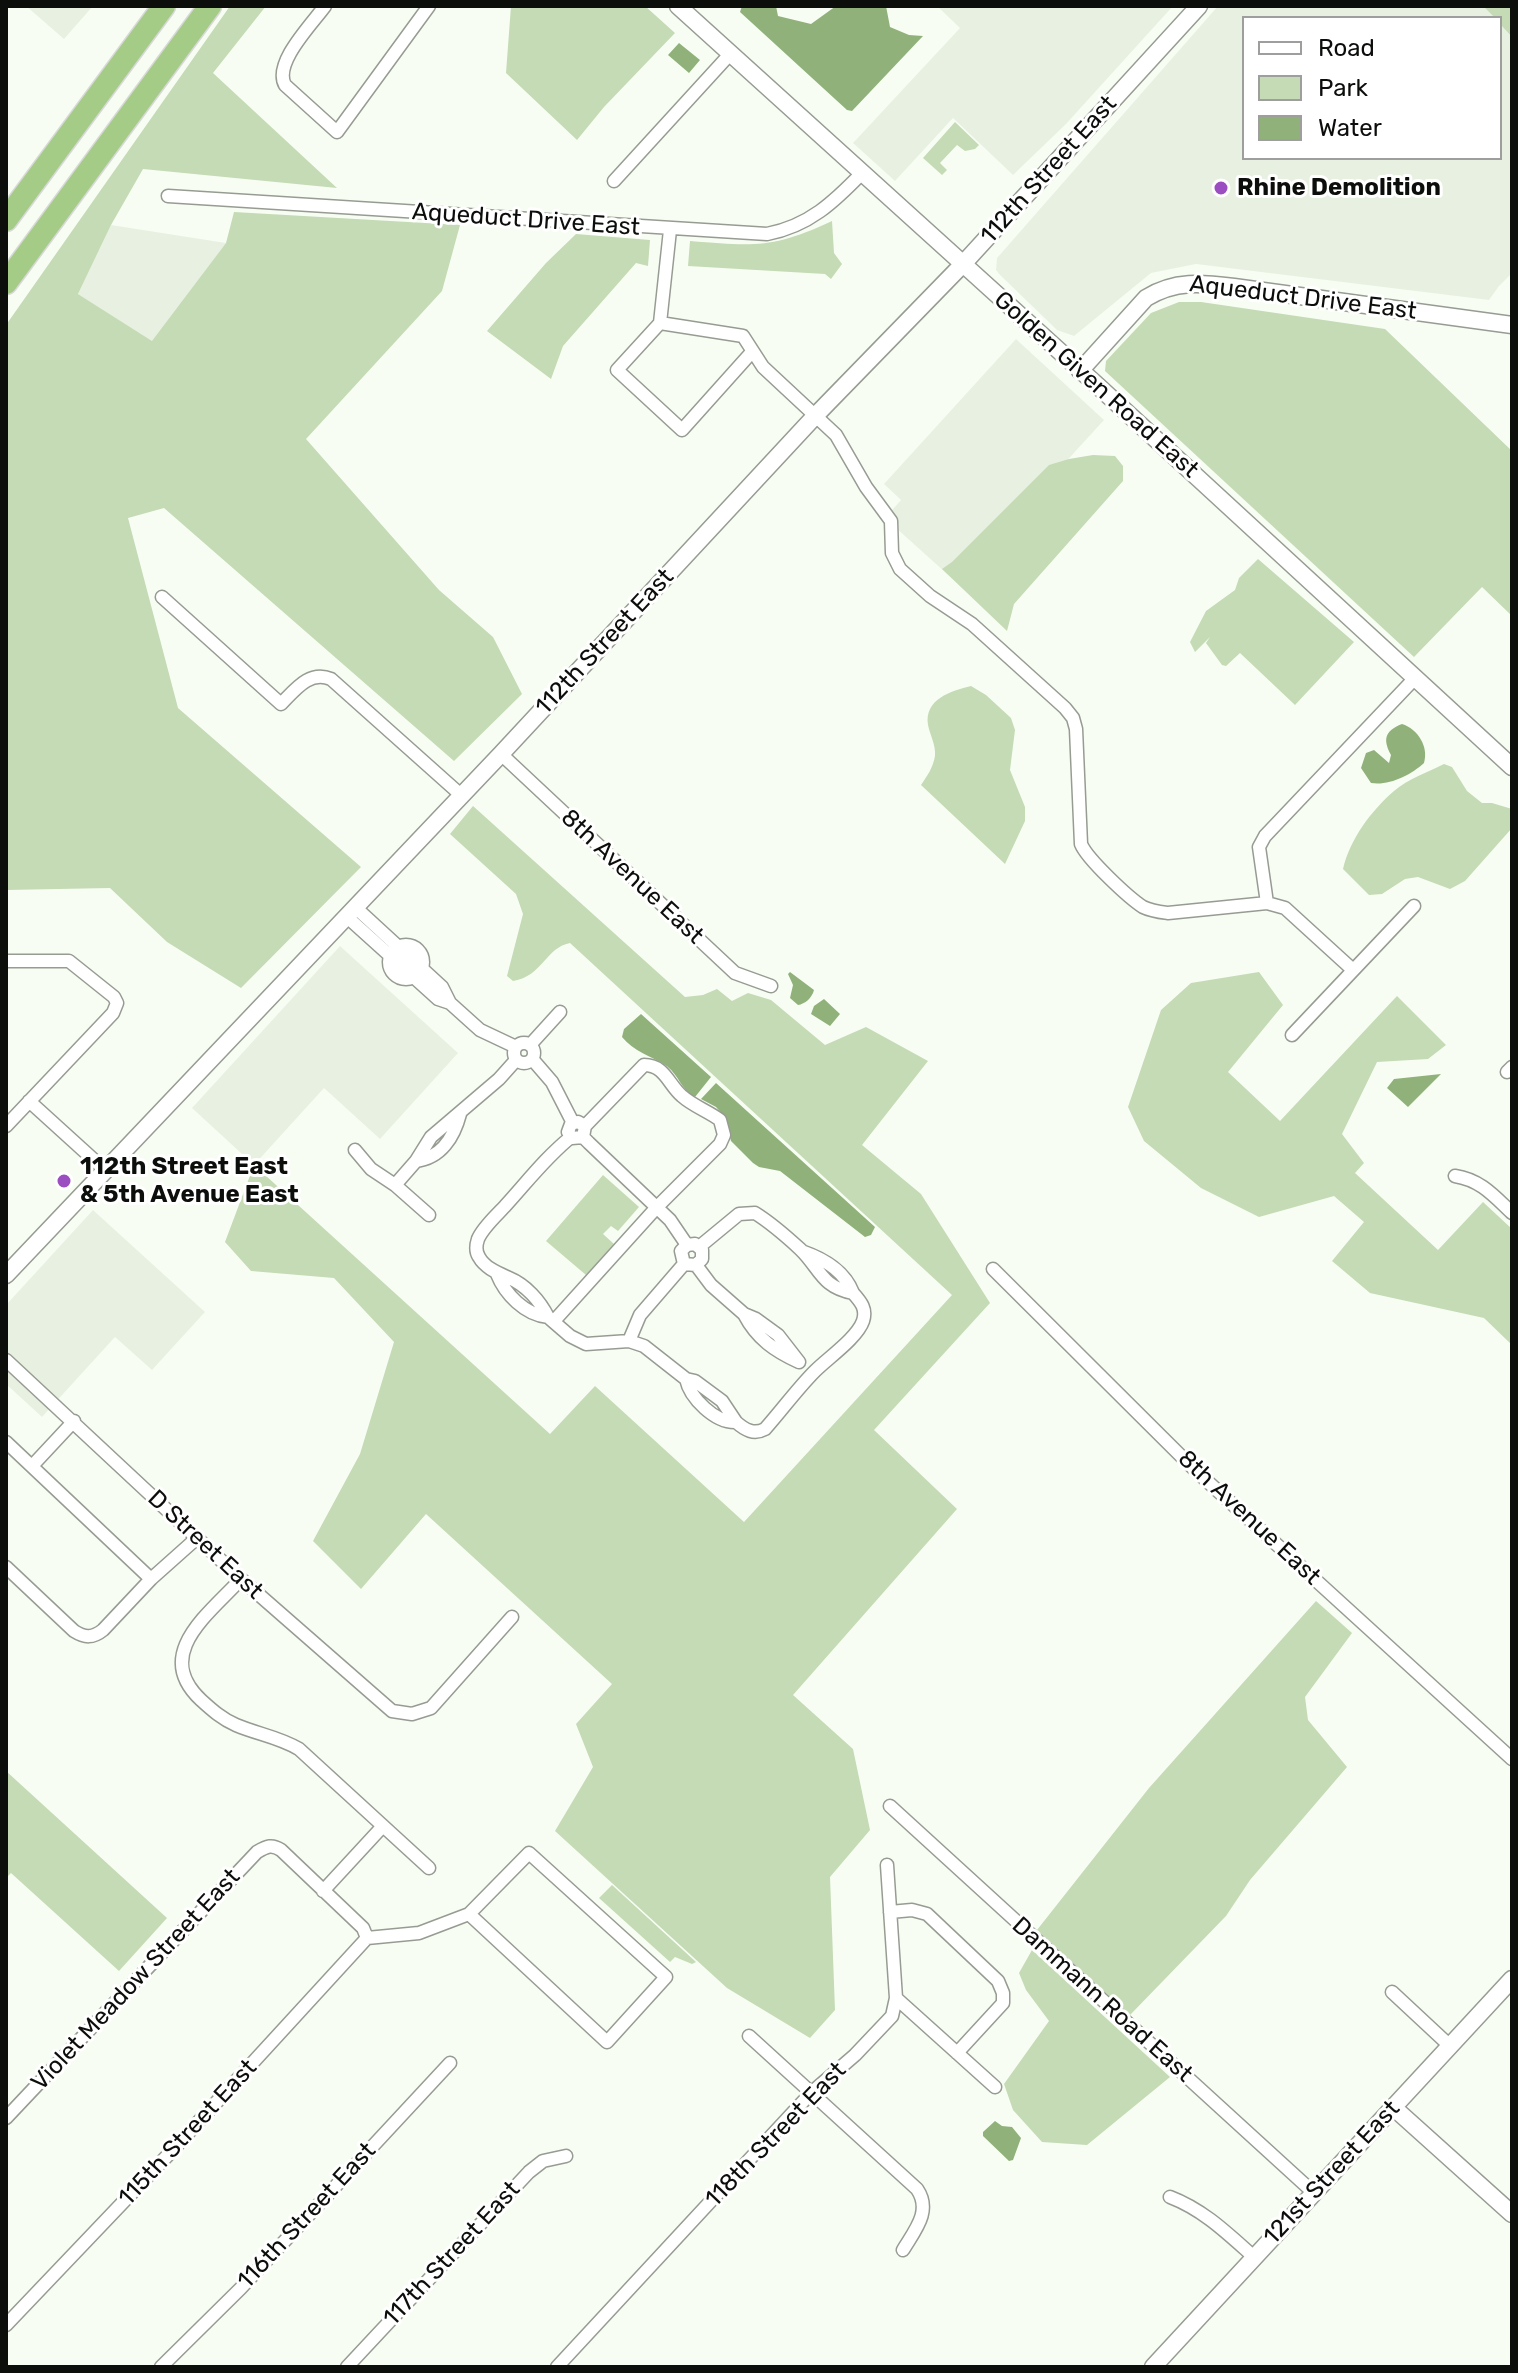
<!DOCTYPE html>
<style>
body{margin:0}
#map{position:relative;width:1518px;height:2373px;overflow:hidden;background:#f7fdf3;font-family:Rubik,sans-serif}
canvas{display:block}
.frame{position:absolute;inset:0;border:8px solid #0c0e0b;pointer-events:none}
.legend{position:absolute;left:1242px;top:16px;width:260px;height:144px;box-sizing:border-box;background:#fff;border:2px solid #9e9f9d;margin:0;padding:10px 14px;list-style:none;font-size:24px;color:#0c0e0b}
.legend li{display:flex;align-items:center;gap:16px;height:40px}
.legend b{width:40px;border:2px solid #9e9f9d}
</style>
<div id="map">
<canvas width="1518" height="2373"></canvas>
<div class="frame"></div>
<ul class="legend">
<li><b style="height:10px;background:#fff"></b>Road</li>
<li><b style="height:22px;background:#c4dbb5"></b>Park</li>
<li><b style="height:22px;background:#91b17b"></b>Water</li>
</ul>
</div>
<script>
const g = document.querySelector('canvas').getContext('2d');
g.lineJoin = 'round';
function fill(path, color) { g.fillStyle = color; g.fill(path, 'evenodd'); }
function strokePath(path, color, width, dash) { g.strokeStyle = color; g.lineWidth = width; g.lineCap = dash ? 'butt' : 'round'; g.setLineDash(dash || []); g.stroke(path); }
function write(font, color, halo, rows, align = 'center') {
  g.font = font + ' Rubik,sans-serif'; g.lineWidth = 6; g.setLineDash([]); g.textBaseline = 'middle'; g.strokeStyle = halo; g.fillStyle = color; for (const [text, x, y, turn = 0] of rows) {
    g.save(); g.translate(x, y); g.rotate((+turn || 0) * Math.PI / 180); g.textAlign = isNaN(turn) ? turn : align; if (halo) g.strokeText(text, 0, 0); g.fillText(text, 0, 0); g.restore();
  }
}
fill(new Path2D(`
 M 26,6 L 93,6 L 64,39 Z
 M 937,6 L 1173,6 L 1066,124 L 1013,175 L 953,118 L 895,181 L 853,143 L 960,28 Z
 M 1218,6 L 1483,6 L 1495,18 L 1244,18 L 1244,158 L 1500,158 L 1500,24 L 1512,37 L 1512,273 L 1499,286 L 1489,300 L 1196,264 L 1151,273 L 1074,336 L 1057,330 L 999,274 L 996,270 L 997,258 Z
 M 111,225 L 226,243 L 153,342 L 78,294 Z
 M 1016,339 L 1104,420 L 956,582 L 885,518 L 901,500 L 884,484 Z
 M 340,946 L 458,1053 L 380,1139 L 324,1088 L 254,1165 L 192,1108 Z
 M 93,1210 L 205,1312 L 152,1370 L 115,1337 L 42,1417 L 6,1384 L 6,1305 Z`), '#e8f1e1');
fill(new Path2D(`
 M 230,6 L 266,6 L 213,73 L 337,188 L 143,169 L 111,225 L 78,294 L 152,341 L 226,243 L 234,212 L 460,225 L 442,291 L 306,439 L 439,590 L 493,637 L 522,694 L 454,761 L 164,508 L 128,518 L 178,708 L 361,867 L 241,988 L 167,942 L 110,888 L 6,890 L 6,325 Z
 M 511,6 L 645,6 L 675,33 L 604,107 L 577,140 L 506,73 Z
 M 1483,6 L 1512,6 L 1512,37 L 1500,24 L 1500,18 L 1495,18 Z
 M 955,122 L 979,145 L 975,149 L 965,151 L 957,145 L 940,163 L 947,170 L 942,175 L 923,158 Z
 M 832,221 L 834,253 L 842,264 L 831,279 L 825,274 L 688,266 L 690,241 C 754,246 772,249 832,221 Z
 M 576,234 L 650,240 L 648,266 L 636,263 L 563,346 L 551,379 L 487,331 L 546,263 Z
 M 1179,302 L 1201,302 L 1385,329 L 1512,451 L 1512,616 L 1482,587 L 1414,657 L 1105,371 L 1106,361 L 1151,313 Z
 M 1093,455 L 1115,456 L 1123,466 L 1123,481 L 1014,604 L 1007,631 L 942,569 L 952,562 L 1049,465 L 1069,459 Z
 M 1258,559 L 1354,642 L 1295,705 L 1240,653 L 1226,666 L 1222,665 L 1206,643 L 1210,637 L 1195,652 L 1190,642 L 1206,611 L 1235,590 L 1239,578 Z
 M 971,686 L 986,695 L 1011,718 L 1015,730 L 1010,770 L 1025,807 L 1025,821 L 1005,864 L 921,785 C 927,776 933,768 935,756 C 936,745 930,735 928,725 C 924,699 951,691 971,686 Z
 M 1444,764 L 1452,767 L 1467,791 L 1482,803 L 1492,803 L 1512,809 L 1512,828 L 1465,881 L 1450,889 L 1418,877 L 1405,879 L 1382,894 L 1369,895 L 1343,869 C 1350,839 1371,811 1394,791 C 1408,779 1428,772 1444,764 Z
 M 473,806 L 685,997 L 703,995 L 717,989 L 732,1001 L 748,993 L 771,1000 L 825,1045 L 866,1027 L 928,1061 L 862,1145 L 921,1194 L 990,1303 L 874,1430 L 957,1509 L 793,1695 L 853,1749 L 870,1830 L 830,1877 L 835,2010 L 810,2038 L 727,1988 L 555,1831 L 593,1767 L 576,1724 L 612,1684 L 426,1514 L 361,1589 L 313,1541 L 360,1454 L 394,1342 L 334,1278 L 251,1271 L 225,1242 L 254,1165 L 550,1434 L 595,1386 L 744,1522 L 952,1295 L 570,943 C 545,948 543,976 513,981 L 507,976 L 523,914 L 516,894 L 450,834 Z
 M 1259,972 L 1283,1005 L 1228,1072 L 1280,1121 L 1397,996 L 1446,1045 L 1428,1059 L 1377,1062 L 1342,1134 L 1364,1163 L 1355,1173 L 1438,1250 L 1483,1202 L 1512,1229 L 1512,1345 L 1484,1318 L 1370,1293 L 1332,1261 L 1364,1222 L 1334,1196 L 1259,1217 L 1201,1188 L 1144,1141 L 1128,1107 L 1161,1010 L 1191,983 Z
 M 603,1175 L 639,1207 L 618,1231 L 611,1226 L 603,1234 L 614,1244 L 586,1275 L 546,1241 Z
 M 1316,1601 L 1352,1633 L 1305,1697 L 1308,1720 L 1347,1767 L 1250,1880 L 1226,1916 L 1130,2015 L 1037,1930 L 1149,1788 Z
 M 6,1771 L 167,1918 L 119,1971 L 11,1873 L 6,1878 Z
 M 612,1885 L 696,1962 L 692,1964 L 675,1957 L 670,1962 L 599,1898 Z
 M 1032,1950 L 1170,2077 L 1087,2145 L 1042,2142 L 1013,2110 L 1004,2084 L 1049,2021 L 1026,1990 L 1019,1973 Z`), '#c4dbb5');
fill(new Path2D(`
 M 742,6 L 776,6 L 778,16 L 811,24 L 836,6 L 886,6 L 890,27 L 909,35 L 923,36 L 852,111 L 847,110 L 740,12 Z
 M 679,43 L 700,60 L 689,73 L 668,55 Z
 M 1402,724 C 1418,729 1429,747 1424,763 C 1411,775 1389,786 1371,783 L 1361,768 L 1366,753 L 1374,750 L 1389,763 L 1391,755 C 1383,740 1384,731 1402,724 Z
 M 790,972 L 814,990 C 812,998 805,1004 798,1005 L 790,998 L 793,985 L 788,974 Z
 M 824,999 L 840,1014 L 830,1026 L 811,1014 L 814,1006 Z
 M 641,1014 L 711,1077 L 695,1097 C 681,1090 678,1073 665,1065 C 651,1056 633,1051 622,1037 L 624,1029 Z
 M 1441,1074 L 1408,1107 L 1387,1088 L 1394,1079 Z
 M 716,1083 L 875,1227 L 871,1235 L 865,1237 L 780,1171 L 759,1167 L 753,1163 L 731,1141 L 725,1117 L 716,1107 L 701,1099 Z
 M 995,2121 L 1002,2126 L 1012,2127 L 1021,2138 L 1013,2160 L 1009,2161 L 983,2136 L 983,2132 Z`), '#91b17b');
const street = new Path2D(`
 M 325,6 C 312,24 273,63 285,85 L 337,132 L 429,6
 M 614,181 L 731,53
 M 168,196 L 767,234 C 809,226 834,202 863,172
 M 660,323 L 743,336 L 763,367 L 836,435 L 866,487 L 891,521 L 892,553 L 900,569 L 930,596 L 972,624 L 1065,708 L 1073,718 L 1076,729 L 1081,844 C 1087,859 1129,898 1143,907 C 1151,911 1160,912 1168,913 L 1267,903 L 1285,908 L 1353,970
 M 660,323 L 617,370 L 682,430 L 751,353
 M 660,323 L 670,230
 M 162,597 L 281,704 C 295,690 309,670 331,679 L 461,795
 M 501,754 L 735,973 L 771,986
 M 1267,903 L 1259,847 L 1265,836 L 1416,677
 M 346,916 L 438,999 L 450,1003 L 442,987 L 355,907
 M389 962a17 17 0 1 1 34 0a17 17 0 1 1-34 0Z
 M 6,961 L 69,961 L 114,997 L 117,1003 L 113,1013 L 6,1126
 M 450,1003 L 480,1030 L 516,1047
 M 1292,1035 L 1414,906
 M514 1053a10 10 0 1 1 20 0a10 10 0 1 1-20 0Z
 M 530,1045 L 560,1012
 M 533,1060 L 552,1082 L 573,1123
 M 1507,1072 L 1512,1067
 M 29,1101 L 105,1170
 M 460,1114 C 454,1137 441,1158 416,1161 L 431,1137 L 499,1079 L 516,1060
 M 583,1137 L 572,1138 L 568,1132 L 571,1124 L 578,1122 L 585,1126 L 583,1137 L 589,1143 L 670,1220 L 687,1245
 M 355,1150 L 371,1169 L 395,1185 L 429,1215
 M 1455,1176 C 1481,1180 1494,1196 1512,1213
 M 395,1185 L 416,1161
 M 699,1247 L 739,1214 L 755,1213 C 771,1223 787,1237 800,1249 C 820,1268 821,1287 853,1293 C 845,1272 824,1259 804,1252
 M 696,1265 L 702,1259 L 702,1250 L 695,1244 L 687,1245 L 681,1251 L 684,1264 L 696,1265 L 711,1285 L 744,1314 L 756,1319 L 778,1335 L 799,1362 C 775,1351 757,1339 744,1314
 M 993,1269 L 1196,1471 L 1512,1759
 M 497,1274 C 505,1294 525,1315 548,1317 C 540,1301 526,1285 509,1278 C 498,1273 485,1268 479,1257 C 475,1251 476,1245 478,1239 C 483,1227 497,1215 506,1205 C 527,1182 546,1157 571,1137
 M 548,1317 L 570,1336 L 586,1344 L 629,1341 L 644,1346 L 686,1379 L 695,1381 L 722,1401 L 736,1422 C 715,1423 690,1398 686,1379
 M 554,1321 L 657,1207 L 720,1144 L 724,1135 L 720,1120 C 708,1111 693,1106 682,1096 C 668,1084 665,1065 644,1065 L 585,1126
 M 629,1341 L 640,1315 L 684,1264
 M 6,1360 L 241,1579 L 392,1711 L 412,1714 L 431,1708 L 512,1617
 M 736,1422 C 745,1430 754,1435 765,1429 C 782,1410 797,1389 815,1371 C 828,1358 857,1338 863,1321 C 867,1309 861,1302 853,1293
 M 6,1442 L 151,1579
 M 32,1466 L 74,1421
 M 6,1567 L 74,1631 C 85,1638 93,1638 103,1630 L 151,1579 L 197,1538
 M 241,1579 C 209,1614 152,1654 201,1700 C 212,1710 222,1719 236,1725 C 257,1734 279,1737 299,1749 L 429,1868
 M 890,1806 L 1314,2193
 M 323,1891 L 383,1826
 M 890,1912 L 912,1910 L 927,1914 L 998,1981 L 1003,1993 L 1003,2003 L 957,2053
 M 367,1938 L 419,1933 L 469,1914 L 529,1853 L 666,1977 L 607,2042 L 469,1914
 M 1392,1992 L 1450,2046
 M 896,1998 L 995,2087
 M 749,2036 L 917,2189 C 932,2211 915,2230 903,2250
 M 6,2118 L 257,1852 C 267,1846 272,1844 281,1850 L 363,1928 L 367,1938
 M 1170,2197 C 1204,2210 1228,2234 1254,2257
 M 6,2325 L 169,2154 L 367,1938
 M 161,2367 L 241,2288 L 450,2063
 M 347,2367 L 529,2172 L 543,2161 L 566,2156
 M 557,2367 L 811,2093 L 855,2055 L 892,2016 L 896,1998 L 887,1865`);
const secondary = new Path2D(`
 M 678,6 L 1098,386 L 1512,767
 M 1080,371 L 1146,298 C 1175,280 1202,283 1234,287 L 1512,325
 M 6,1275 L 501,754 L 816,415 L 963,264 L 1199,6
 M 1393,2107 L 1512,2214
 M 1153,2367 L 1512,1979`);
const highway = new Path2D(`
 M 6,220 L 164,6
 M 6,283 L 210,6`);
strokePath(street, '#979c93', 15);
strokePath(secondary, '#979c93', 19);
strokePath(highway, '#d8d8d8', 25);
strokePath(street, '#fff', 12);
strokePath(secondary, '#fff', 16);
strokePath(highway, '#a4cc87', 22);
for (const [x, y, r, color] of [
 [1221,188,8,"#9a4ec0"],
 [64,1181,8,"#9a4ec0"]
]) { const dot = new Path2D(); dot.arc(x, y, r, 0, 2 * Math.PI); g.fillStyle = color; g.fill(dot); strokePath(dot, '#fff', 3); }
write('24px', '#0c0e0b', '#fff', [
 ["112th Street East",1049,170,-48],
 ["Aqueduct Drive East",526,220,4],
 ["Aqueduct Drive East",1303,298,7],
 ["Golden Given Road East",1096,385,42],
 ["112th Street East",605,642,-47],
 ["8th Avenue East",632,877,43],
 ["8th Avenue East",1249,1518,43],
 ["D Street East",205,1545,43],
 ["Violet Meadow Street East",136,1980,-47],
 ["Dammann Road East",1102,2000,42],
 ["115th Street East",188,2133,-47],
 ["118th Street East",776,2135,-46],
 ["121st Street East",1332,2173,-47],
 ["116th Street East",307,2216,-47],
 ["117th Street East",452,2254,-47]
]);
write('bold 24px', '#0c0e0b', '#fff', [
 ["Rhine Demolition",1237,188],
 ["112th Street East",80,1167],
 ["& 5th Avenue East",80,1195]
], 'left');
</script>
